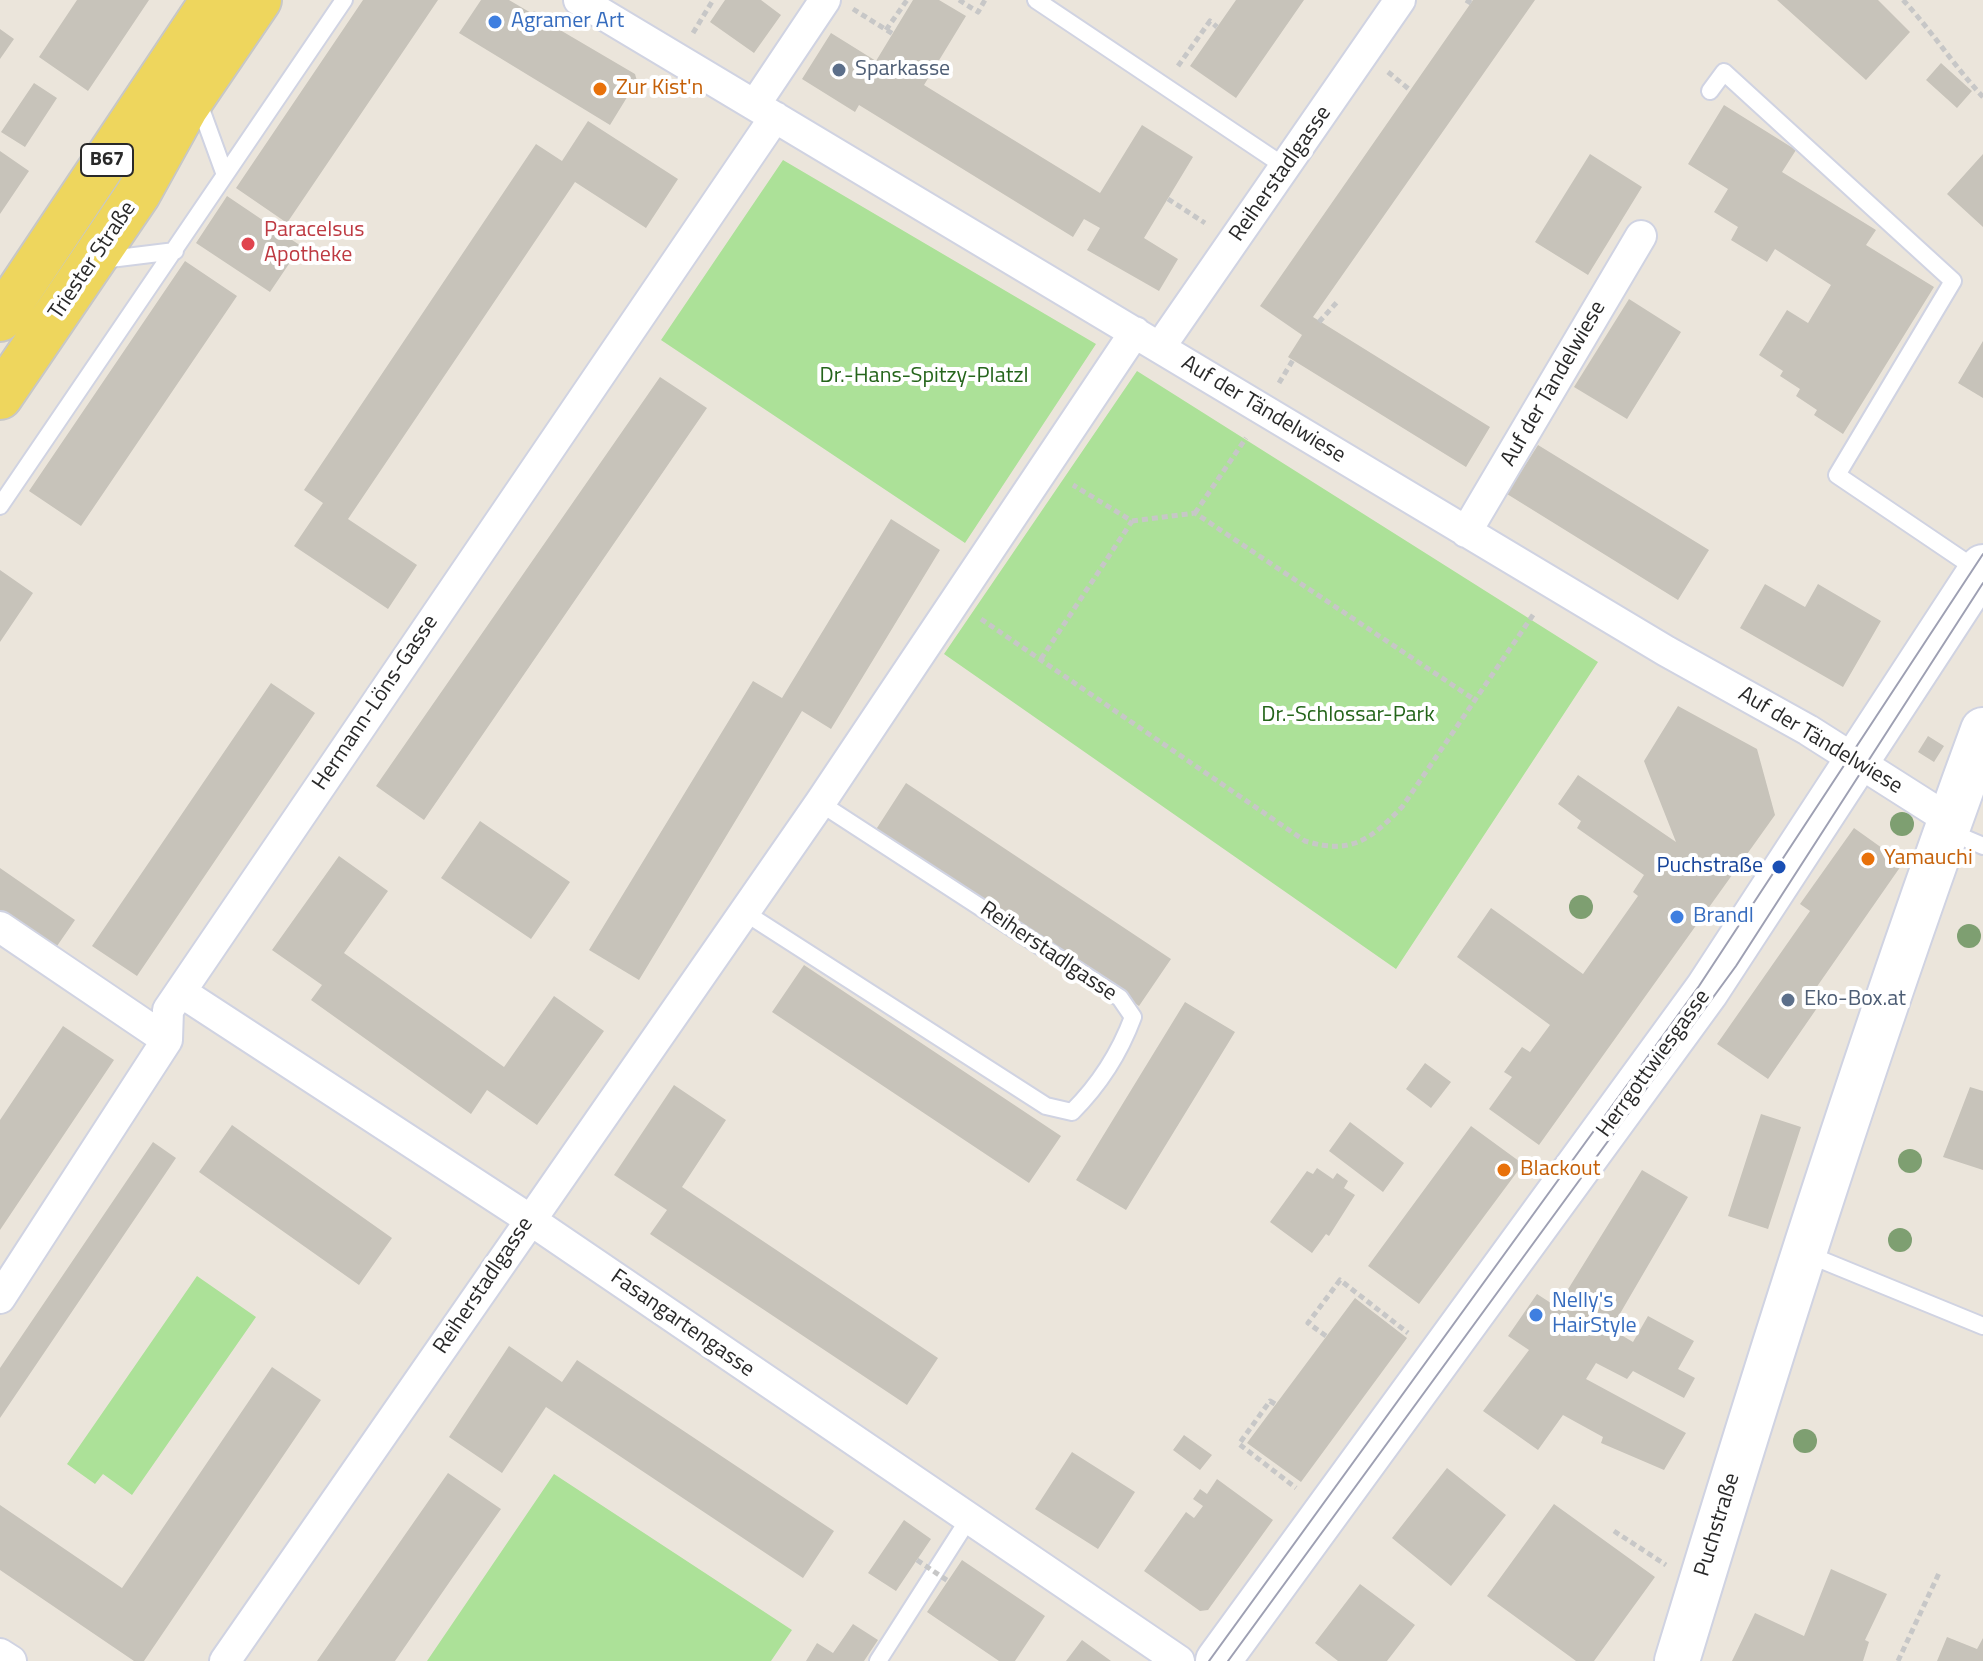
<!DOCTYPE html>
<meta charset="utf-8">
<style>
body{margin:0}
canvas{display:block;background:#ebe5db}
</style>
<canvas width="1983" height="1661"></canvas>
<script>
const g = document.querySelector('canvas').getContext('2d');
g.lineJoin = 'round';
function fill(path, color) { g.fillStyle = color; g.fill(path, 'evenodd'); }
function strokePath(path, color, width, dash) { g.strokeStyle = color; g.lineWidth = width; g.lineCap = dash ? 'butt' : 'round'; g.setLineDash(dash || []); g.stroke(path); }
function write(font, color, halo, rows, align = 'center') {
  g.font = font + ' "Titillium Web",sans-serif'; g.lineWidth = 8; g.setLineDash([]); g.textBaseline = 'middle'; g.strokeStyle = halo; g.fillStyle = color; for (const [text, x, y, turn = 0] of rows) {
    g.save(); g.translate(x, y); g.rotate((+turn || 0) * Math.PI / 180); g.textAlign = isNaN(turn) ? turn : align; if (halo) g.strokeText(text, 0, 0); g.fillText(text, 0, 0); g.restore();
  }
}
fill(new Path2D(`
 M 783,160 L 1096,344 L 965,543 L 661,340 Z
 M 1137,371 L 1598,662 L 1396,969 L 944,654 Z
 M 197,1276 L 256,1317 L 132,1495 L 103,1474 L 95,1484 L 67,1464 Z
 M 554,1474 L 792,1630 L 771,1661 L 427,1661 Z`), '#ace198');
fill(new Path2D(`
 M 77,0 L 149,0 L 88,91 L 39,57 Z
 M 363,0 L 438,0 L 287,223 L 236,188 Z
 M 481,0 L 509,0 L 635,74 L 637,81 L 610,125 L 459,33 Z
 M 725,0 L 761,0 L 781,15 L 754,53 L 710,22 Z
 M 913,0 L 939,0 L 966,16 L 924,85 L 1100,193 L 1142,125 L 1193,157 L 1144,238 L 1178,259 L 1159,291 L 1087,250 L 1100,228 L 1084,219 L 1073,237 L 859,105 L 855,112 L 802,79 L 831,33 L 876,61 Z
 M 1236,0 L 1304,0 L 1236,98 L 1190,66 Z
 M 1473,0 L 1535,0 L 1313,317 L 1490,427 L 1466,467 L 1288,357 L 1302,335 L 1260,306 Z
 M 1777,0 L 1878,0 L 1910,32 L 1866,80 Z
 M 0,29 L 14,39 L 0,59 Z
 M 1941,63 L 1972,91 L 1957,108 L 1926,80 Z
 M 34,83 L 57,98 L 25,147 L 1,132 Z
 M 1724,105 L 1796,150 L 1782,172 L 1876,230 L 1866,245 L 1934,287 L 1843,434 L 1814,415 L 1817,410 L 1796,396 L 1800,389 L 1780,376 L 1783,371 L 1759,355 L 1787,310 L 1808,323 L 1831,285 L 1775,249 L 1767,262 L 1731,240 L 1738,227 L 1714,212 L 1728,189 L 1688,164 Z
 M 588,121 L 678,179 L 646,228 L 575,182 L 348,519 L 417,565 L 388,609 L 294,546 L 323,503 L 304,490 L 536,144 L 562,161 Z
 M 0,151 L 29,171 L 0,214 Z
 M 1590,154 L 1642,187 L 1588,275 L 1535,242 Z
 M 1983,154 L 1983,227 L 1947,194 Z
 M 227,196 L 301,246 L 270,292 L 196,243 Z
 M 185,261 L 237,296 L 81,526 L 29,491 Z
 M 1629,299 L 1681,332 L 1627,419 L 1574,387 Z
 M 1983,341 L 1983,398 L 1958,383 Z
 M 660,377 L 707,408 L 424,820 L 376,786 Z
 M 1538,445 L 1709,550 L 1678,600 L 1507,494 Z
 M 891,519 L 940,550 L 831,729 L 802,711 L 639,980 L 589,950 L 753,681 L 782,698 Z
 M 0,570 L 33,593 L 0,642 Z
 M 1765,584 L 1805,607 L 1818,584 L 1881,621 L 1843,687 L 1740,628 Z
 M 271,683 L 315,713 L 137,976 L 92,946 Z
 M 1678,706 L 1757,749 L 1775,815 L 1539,1145 L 1489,1109 L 1512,1077 L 1504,1072 L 1522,1047 L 1530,1052 L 1550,1025 L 1457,957 L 1491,908 L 1583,974 L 1638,896 L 1633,892 L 1644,875 L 1577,828 L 1581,821 L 1558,804 L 1578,775 L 1676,842 L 1644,761 Z
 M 1928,736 L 1944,746 L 1934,762 L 1918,752 Z
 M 906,783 L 1171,959 L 1139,1006 L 875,831 Z
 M 480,821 L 570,882 L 531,939 L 441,878 Z
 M 1854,828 L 1903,863 L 1816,988 L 1826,995 L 1768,1079 L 1717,1044 L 1810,911 L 1800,904 Z
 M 339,856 L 388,891 L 344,953 L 504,1067 L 554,996 L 604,1031 L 537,1125 L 487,1090 L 471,1114 L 311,1000 L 322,985 L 272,950 Z
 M 0,868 L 75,920 L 55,949 L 0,911 Z
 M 804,965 L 1061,1136 L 1029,1183 L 772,1012 Z
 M 1185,1002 L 1235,1032 L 1126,1210 L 1076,1180 Z
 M 63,1026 L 114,1060 L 0,1230 L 0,1120 Z
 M 1425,1063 L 1451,1082 L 1431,1108 L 1406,1089 Z
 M 674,1085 L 726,1120 L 682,1187 L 938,1358 L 907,1405 L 650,1234 L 667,1210 L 614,1175 Z
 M 1970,1087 L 1983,1091 L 1983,1170 L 1943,1157 Z
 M 1761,1114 L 1801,1127 L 1768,1229 L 1728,1216 Z
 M 1350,1122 L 1404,1163 L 1383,1192 L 1329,1151 Z
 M 232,1125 L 392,1238 L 359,1285 L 199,1172 Z
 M 1471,1126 L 1523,1164 L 1419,1304 L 1368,1266 Z
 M 153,1142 L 176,1158 L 0,1418 L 0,1368 Z
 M 1317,1168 L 1333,1179 L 1337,1173 L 1348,1181 L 1344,1188 L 1355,1195 L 1329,1236 L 1326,1234 L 1312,1253 L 1270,1222 L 1307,1171 L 1313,1174 Z
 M 1642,1170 L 1688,1197 L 1611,1329 L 1633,1342 L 1648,1316 L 1694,1341 L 1678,1369 L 1695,1378 L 1684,1398 L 1633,1371 L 1627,1379 L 1596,1363 L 1586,1379 L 1686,1433 L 1664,1470 L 1601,1443 L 1603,1437 L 1563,1415 L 1538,1450 L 1483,1411 L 1529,1350 L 1508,1336 L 1537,1294 L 1557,1307 Z
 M 1355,1298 L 1407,1338 L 1301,1482 L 1247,1443 Z
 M 509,1346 L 562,1382 L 577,1360 L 834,1531 L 803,1578 L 546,1407 L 502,1473 L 449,1437 Z
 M 272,1367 L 321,1400 L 144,1661 L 134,1661 L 0,1570 L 0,1505 L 122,1588 Z
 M 1184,1435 L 1212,1455 L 1200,1470 L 1173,1450 Z
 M 1072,1452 L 1135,1492 L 1098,1549 L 1035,1509 Z
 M 1447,1468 L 1506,1515 L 1451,1586 L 1392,1538 Z
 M 448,1473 L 501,1509 L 453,1577 L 395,1661 L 317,1661 Z
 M 1217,1479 L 1273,1520 L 1208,1610 L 1200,1611 L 1144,1571 L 1186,1512 L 1194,1518 L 1203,1506 L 1193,1499 L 1200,1489 L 1207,1494 Z
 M 1554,1504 L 1655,1577 L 1594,1661 L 1576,1661 L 1487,1596 Z
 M 904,1520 L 931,1539 L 896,1591 L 868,1573 Z
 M 962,1560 L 1045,1616 L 1015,1661 L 999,1661 L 927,1612 Z
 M 1831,1569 L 1887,1594 L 1865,1640 L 1869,1642 L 1863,1661 L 1732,1661 L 1755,1613 L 1804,1636 Z
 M 1360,1584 L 1415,1625 L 1387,1661 L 1338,1661 L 1315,1643 Z
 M 853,1624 L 878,1640 L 864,1661 L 806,1661 L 817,1643 L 833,1653 Z
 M 1947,1637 L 1977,1649 L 1983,1638 L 1983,1661 L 1937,1661 Z
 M 1082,1640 L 1111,1661 L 1066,1661 Z`), '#c7c3ba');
const lane = new Path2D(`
 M 1036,0 L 1287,168
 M 1710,91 L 1724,72 L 1953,281 L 1837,475 L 1979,571
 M 197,98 L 225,175
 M 102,260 L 175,251
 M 0,506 L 344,0
 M 1948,831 L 1983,846
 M 744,912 L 1046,1106 L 1072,1112 C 1098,1086 1120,1052 1133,1017 L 1120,998 L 820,803
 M 1807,1254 L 1983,1326
 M 878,1661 L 968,1520`);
const street = new Path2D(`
 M 579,0 L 1666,651 L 1808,730 L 1948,819
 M 756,103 L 825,0
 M 1160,347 L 1400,0
 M 1466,532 L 1641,236
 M 0,927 L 167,1040
 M 181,992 L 529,1219 L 1179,1661
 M 0,1298 L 167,1040 L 168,1010 L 775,117
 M 0,1654 L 11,1661
 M 225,1661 L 820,803 L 1135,332`);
const secondary = new Path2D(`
 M 1218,1661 L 1707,990 L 1983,567
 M 1677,1661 C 1772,1348 1870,1037 1983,730`);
const primary = new Path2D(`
 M 0,319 L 213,0
 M 0,397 L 138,194 L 185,109 L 259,0`);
strokePath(lane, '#d0d3e2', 20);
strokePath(street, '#d0d3e2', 34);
strokePath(secondary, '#d0d3e2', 48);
strokePath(primary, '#c7c7c7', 48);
strokePath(new Path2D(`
 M 959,0 L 978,12 L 985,0
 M 1466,0 L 1471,3
 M 1903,0 C 1932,31 1954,66 1983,97
 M 853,9 L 893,34
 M 535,15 L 536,12
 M 886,30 L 907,0
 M 693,33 L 713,0
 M 1178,66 L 1210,21 L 1217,27
 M 1388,72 L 1410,90
 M 1168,199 L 1205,223
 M 1319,322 L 1338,301
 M 1279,383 L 1293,360
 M 1195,513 L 1246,438
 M 1132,521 L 1195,513 L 1475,700
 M 981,619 L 1305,841 C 1351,855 1370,840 1402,807 L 1535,612
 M 1041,659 L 1132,521 L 1073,485
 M 1326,1336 L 1308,1323 L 1340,1280 L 1408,1333
 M 1275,1404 L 1270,1401 L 1239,1444 L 1296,1488
 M 1614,1531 L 1666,1565
 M 1898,1661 L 1940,1571`), '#c7c7c7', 5, [6, 4]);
strokePath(lane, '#fff', 16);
strokePath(street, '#fff', 30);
strokePath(secondary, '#fff', 44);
strokePath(primary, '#eed65d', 44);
strokePath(new Path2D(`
 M 1209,1661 L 1699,986 L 1983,554
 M 1228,1661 L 1736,966 L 1983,583`), '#9ea0b3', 2);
strokePath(new Path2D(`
 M 917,1560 L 948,1581`), '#c7c7c7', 5, [6, 4]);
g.fillStyle = '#7e9f71';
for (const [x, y] of [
 [1902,824],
 [1581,907],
 [1969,936],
 [1910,1161],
 [1900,1240],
 [1805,1441]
]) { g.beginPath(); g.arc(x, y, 12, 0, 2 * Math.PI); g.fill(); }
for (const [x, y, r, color] of [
 [495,22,8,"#3f7fe0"],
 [839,70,8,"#5c6f8a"],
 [600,89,8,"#e8710a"],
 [248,244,8,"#e0444e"],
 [1868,859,8,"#e8710a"],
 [1779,867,8,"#1a4fb4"],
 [1677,917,8,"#3f7fe0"],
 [1788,1000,8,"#5c6f8a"],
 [1504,1170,8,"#e8710a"],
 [1536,1315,8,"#3f7fe0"]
]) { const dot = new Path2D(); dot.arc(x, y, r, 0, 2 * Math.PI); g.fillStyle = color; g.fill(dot); strokePath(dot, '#fff', 3); }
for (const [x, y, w] of [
 [107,160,52]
]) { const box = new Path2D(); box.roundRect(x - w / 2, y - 16, w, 32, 6); g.fillStyle = '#fff'; g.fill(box); strokePath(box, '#292929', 2); }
write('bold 20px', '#292929', null, [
 ["B67",107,160]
]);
write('22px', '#366cbe', '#fff', [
 ["Agramer Art",511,22],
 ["Brandl",1693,917],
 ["Nelly's",1552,1302],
 ["HairStyle",1552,1327]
], 'left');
write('22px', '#4e5e75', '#fff', [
 ["Sparkasse",855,70],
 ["Eko-Box.at",1804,1000]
], 'left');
write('22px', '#c56008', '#fff', [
 ["Zur Kist'n",616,89],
 ["Yamauchi",1884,859],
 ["Blackout",1520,1170]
], 'left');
write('22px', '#292929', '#fff', [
 ["Reiherstadlgasse",1281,174,-55],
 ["Triester Straße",93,261,-56],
 ["Auf der Tandelwiese",1554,384,-60],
 ["Auf der Tändelwiese",1263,410,31],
 ["Hermann-Löns-Gasse",376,703,-56],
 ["Auf der Tändelwiese",1820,741,31],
 ["Reiherstadlgasse",1048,952,34],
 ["Herrgottwiesgasse",1654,1064,-54],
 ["Reiherstadlgasse",484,1286,-56],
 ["Fasangartengasse",682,1324,35],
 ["Puchstraße",1718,1525,-73]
]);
write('22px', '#be3a42', '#fff', [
 ["Paracelsus",264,231],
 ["Apotheke",264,256]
], 'left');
write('22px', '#25651b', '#fff', [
 ["Dr.-Hans-Spitzy-Platzl",924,377],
 ["Dr.-Schlossar-Park",1348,716]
]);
write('22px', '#164399', '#fff', [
 ["Puchstraße",1763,867]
], 'right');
</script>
